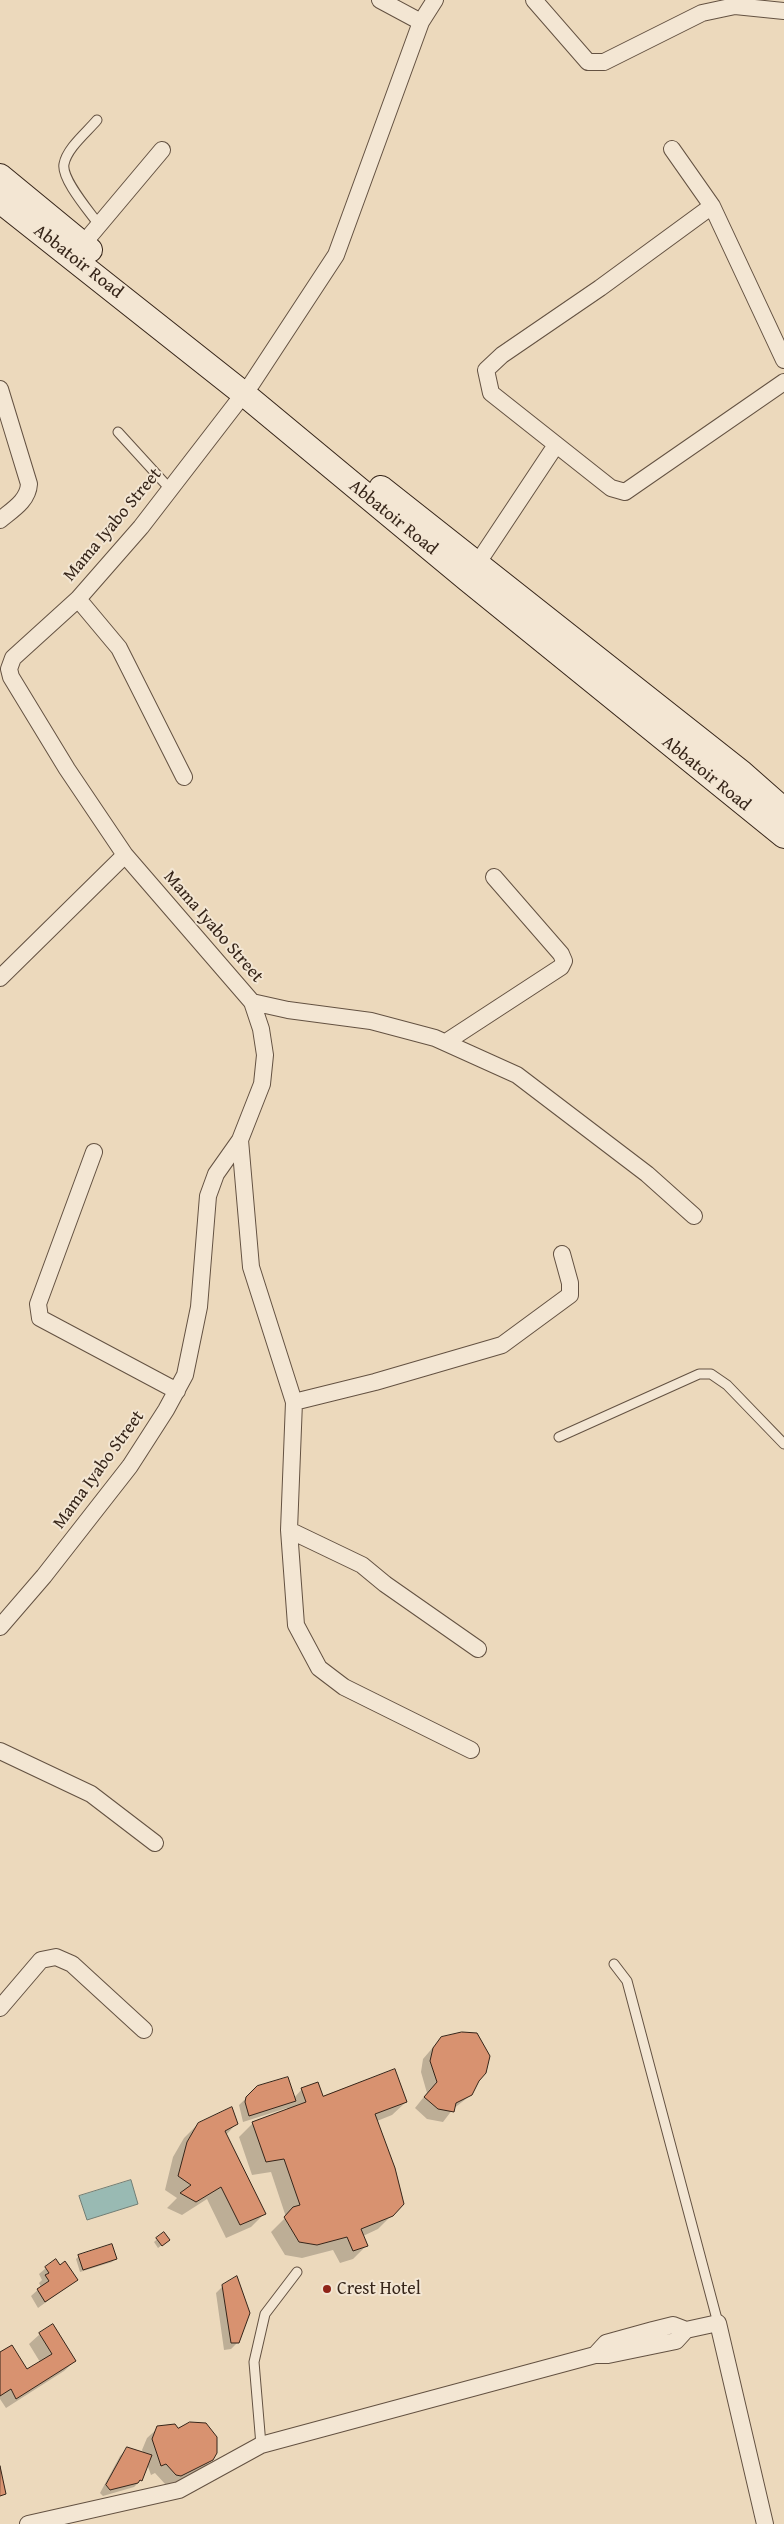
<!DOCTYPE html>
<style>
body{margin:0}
canvas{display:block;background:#ecd9bc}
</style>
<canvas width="784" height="2524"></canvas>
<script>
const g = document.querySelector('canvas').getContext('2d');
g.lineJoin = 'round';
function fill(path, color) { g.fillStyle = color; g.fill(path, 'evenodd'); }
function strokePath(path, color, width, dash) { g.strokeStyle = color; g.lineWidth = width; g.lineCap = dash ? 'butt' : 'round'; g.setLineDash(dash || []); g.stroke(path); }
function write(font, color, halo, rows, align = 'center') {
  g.font = font + ' "Gentium Book Plus",serif'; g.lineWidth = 4; g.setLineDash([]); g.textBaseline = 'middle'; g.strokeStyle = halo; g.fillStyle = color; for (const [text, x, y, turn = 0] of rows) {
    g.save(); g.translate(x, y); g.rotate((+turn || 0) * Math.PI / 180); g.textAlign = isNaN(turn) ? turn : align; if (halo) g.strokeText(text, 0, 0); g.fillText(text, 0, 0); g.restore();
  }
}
const water = new Path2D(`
 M 131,2180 L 138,2204 L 87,2220 L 79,2196 Z`);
fill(water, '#99bab3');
strokePath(water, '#717e75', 1);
fill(new Path2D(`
 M 441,2038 L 477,2081 L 471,2095 L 453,2109 L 443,2122 L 427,2119 L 415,2108 L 427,2093 L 421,2072 L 423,2059 Z
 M 258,2087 L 294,2098 L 302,2089 L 322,2098 L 406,2102 L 392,2115 L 377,2121 L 403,2204 L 378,2229 L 363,2236 L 366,2246 L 353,2259 L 340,2263 L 333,2250 L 302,2258 L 285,2255 L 271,2232 L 286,2217 L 271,2172 L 252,2175 L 239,2137 L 253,2123 L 288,2110 L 287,2108 L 243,2122 L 239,2105 Z
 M 237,2123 L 226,2135 L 265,2213 L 251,2227 L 226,2238 L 207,2199 L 182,2215 L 167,2208 L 177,2198 L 165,2190 L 173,2157 L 184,2138 L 198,2124 Z
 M 164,2233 L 165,2243 L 158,2248 L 154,2242 Z
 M 79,2256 L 115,2259 L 112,2262 L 80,2272 L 76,2259 Z
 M 59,2266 L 76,2280 L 38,2308 L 31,2296 L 41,2287 L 39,2283 L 42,2280 L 39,2274 L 46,2268 Z
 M 223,2286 L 238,2342 L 231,2349 L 224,2350 L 216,2293 Z
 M 40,2334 L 75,2361 L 64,2371 L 6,2408 L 0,2399 L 0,2354 L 27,2370 L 40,2362 L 29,2344 Z
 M 158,2428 L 178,2430 L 212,2460 L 201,2470 L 170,2486 L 166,2485 L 155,2473 L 151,2475 L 147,2464 L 141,2480 L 134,2487 L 103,2496 L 100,2493 L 120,2456 L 127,2449 L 144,2454 L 142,2450 L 147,2438 Z`), '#0003');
const building = new Path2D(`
 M 462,2032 L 477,2033 L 490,2056 L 486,2073 L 479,2081 L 472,2095 L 456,2103 L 454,2112 L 438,2109 L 424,2097 L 437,2082 L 430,2061 L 433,2048 L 441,2037 Z
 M 395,2069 L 407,2102 L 375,2114 L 395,2168 L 404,2204 L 393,2216 L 361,2229 L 368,2246 L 353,2251 L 347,2237 L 317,2245 L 299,2242 L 284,2217 L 293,2207 L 300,2205 L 284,2159 L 266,2162 L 252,2122 L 306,2102 L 301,2088 L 318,2082 L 323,2096 Z
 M 288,2077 L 296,2101 L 249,2116 L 245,2102 L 246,2097 L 257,2086 Z
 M 232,2107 L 238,2124 L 225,2131 L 266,2214 L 240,2225 L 221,2187 L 196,2202 L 180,2193 L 191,2185 L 178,2176 L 187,2142 L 198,2123 Z
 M 164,2232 L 170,2240 L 162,2246 L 156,2238 Z
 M 112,2244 L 117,2259 L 83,2270 L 78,2255 Z
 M 56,2259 L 60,2265 L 65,2261 L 78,2280 L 45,2302 L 37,2289 L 49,2281 L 45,2275 L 49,2273 L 45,2267 Z
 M 237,2276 L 250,2313 L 239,2343 L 231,2343 L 222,2285 Z
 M 53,2324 L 76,2361 L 16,2399 L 11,2389 L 0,2396 L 0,2352 L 12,2345 L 27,2369 L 52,2354 L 39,2333 Z
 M 190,2422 L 206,2423 L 217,2437 L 217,2453 L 213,2460 L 181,2476 L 176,2475 L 166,2464 L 161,2466 L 152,2439 L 157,2426 L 175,2424 L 178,2428 Z
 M 127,2447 L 152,2455 L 142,2481 L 140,2480 L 138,2483 L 110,2490 L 106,2485 Z
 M 0,2466 L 6,2494 L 0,2496 Z`);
fill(building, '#d89270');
strokePath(building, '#362519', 1);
const lane = new Path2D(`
 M 97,120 C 87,132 67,148 64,164 C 61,179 90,212 99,225
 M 118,432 L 170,489
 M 559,1437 L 699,1374 L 711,1374 L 727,1385 L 784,1444
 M 614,1964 L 627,1981 L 718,2323
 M 261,2445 L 254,2362 L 265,2314 L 297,2272`);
const street = new Path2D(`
 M 380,0 L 421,22
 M 534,0 L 588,62 L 604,62 L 702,13 L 735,6 L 784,11
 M 672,149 L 712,206 L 784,360
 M 712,206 L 600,288 L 502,355 L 486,370 L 491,393 L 611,488 L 625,492 L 784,382
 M 83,244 L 162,150
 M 0,389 L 29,484 C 28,501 12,510 0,520
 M 477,564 L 556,445
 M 78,599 L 119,648 L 184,777
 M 0,978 L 125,855
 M 252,1002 L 288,1010 L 371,1021 L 435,1038 L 517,1075 L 647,1174 L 694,1216
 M 446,1042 L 561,967 L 564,961 L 561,954 L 494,877
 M 240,1140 L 251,1267 L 294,1402 L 289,1530 L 296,1625 L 319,1668 L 344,1687 L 471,1750
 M 94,1152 L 38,1304 L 40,1318 L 177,1391
 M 294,1402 L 375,1382 L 502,1345 L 570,1295 L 570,1283 L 562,1254
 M 289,1530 L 362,1565 L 385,1584 L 478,1649
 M 0,1627 L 44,1576 L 130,1466 L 166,1410 L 185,1375 L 199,1307 L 208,1196 L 216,1174 L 240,1140 L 262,1084 L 265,1055 L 261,1029 L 252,1002 L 125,855 L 67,769 L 11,677 L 9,669 L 13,658 L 78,599 L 141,527 L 252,383 L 336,255 L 421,22 L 435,0
 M 0,1751 L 91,1794 L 155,1843
 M 0,2008 L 41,1960 L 56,1957 L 72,1964 L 144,2030
 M 595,2355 L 606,2343 L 653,2330 L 673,2325 L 686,2330
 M 28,2524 L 179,2490 L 261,2445 L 595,2355 L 608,2355 L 676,2341 L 686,2330 L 718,2323 L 765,2524`);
const secondary = new Path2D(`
 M 0,176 L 90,250
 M 0,201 L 244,394 L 467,579 L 784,836
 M 381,488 L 742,773 L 784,810`);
strokePath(lane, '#645242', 11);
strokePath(street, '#645242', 18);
strokePath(secondary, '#362519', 26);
strokePath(lane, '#f3e6d3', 9);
strokePath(street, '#f3e6d3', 16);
strokePath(secondary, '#f3e6d3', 24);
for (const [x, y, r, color] of [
 [327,2289,5,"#8f2418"]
]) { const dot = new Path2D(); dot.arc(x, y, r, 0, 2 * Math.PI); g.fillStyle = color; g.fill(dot); strokePath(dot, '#f3e6d3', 2); }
write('18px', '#362519', '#f3e6d3', [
 ["Abbatoir Road",78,262,38],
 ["Abbatoir Road",393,518,39],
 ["Mama Iyabo Street",113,525,-50],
 ["Abbatoir Road",706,774,39],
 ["Mama Iyabo Street",213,927,49],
 ["Mama Iyabo Street",99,1470,-54]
]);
write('18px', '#362519', '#f3e6d3', [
 ["Crest Hotel",337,2289]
], 'left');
</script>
